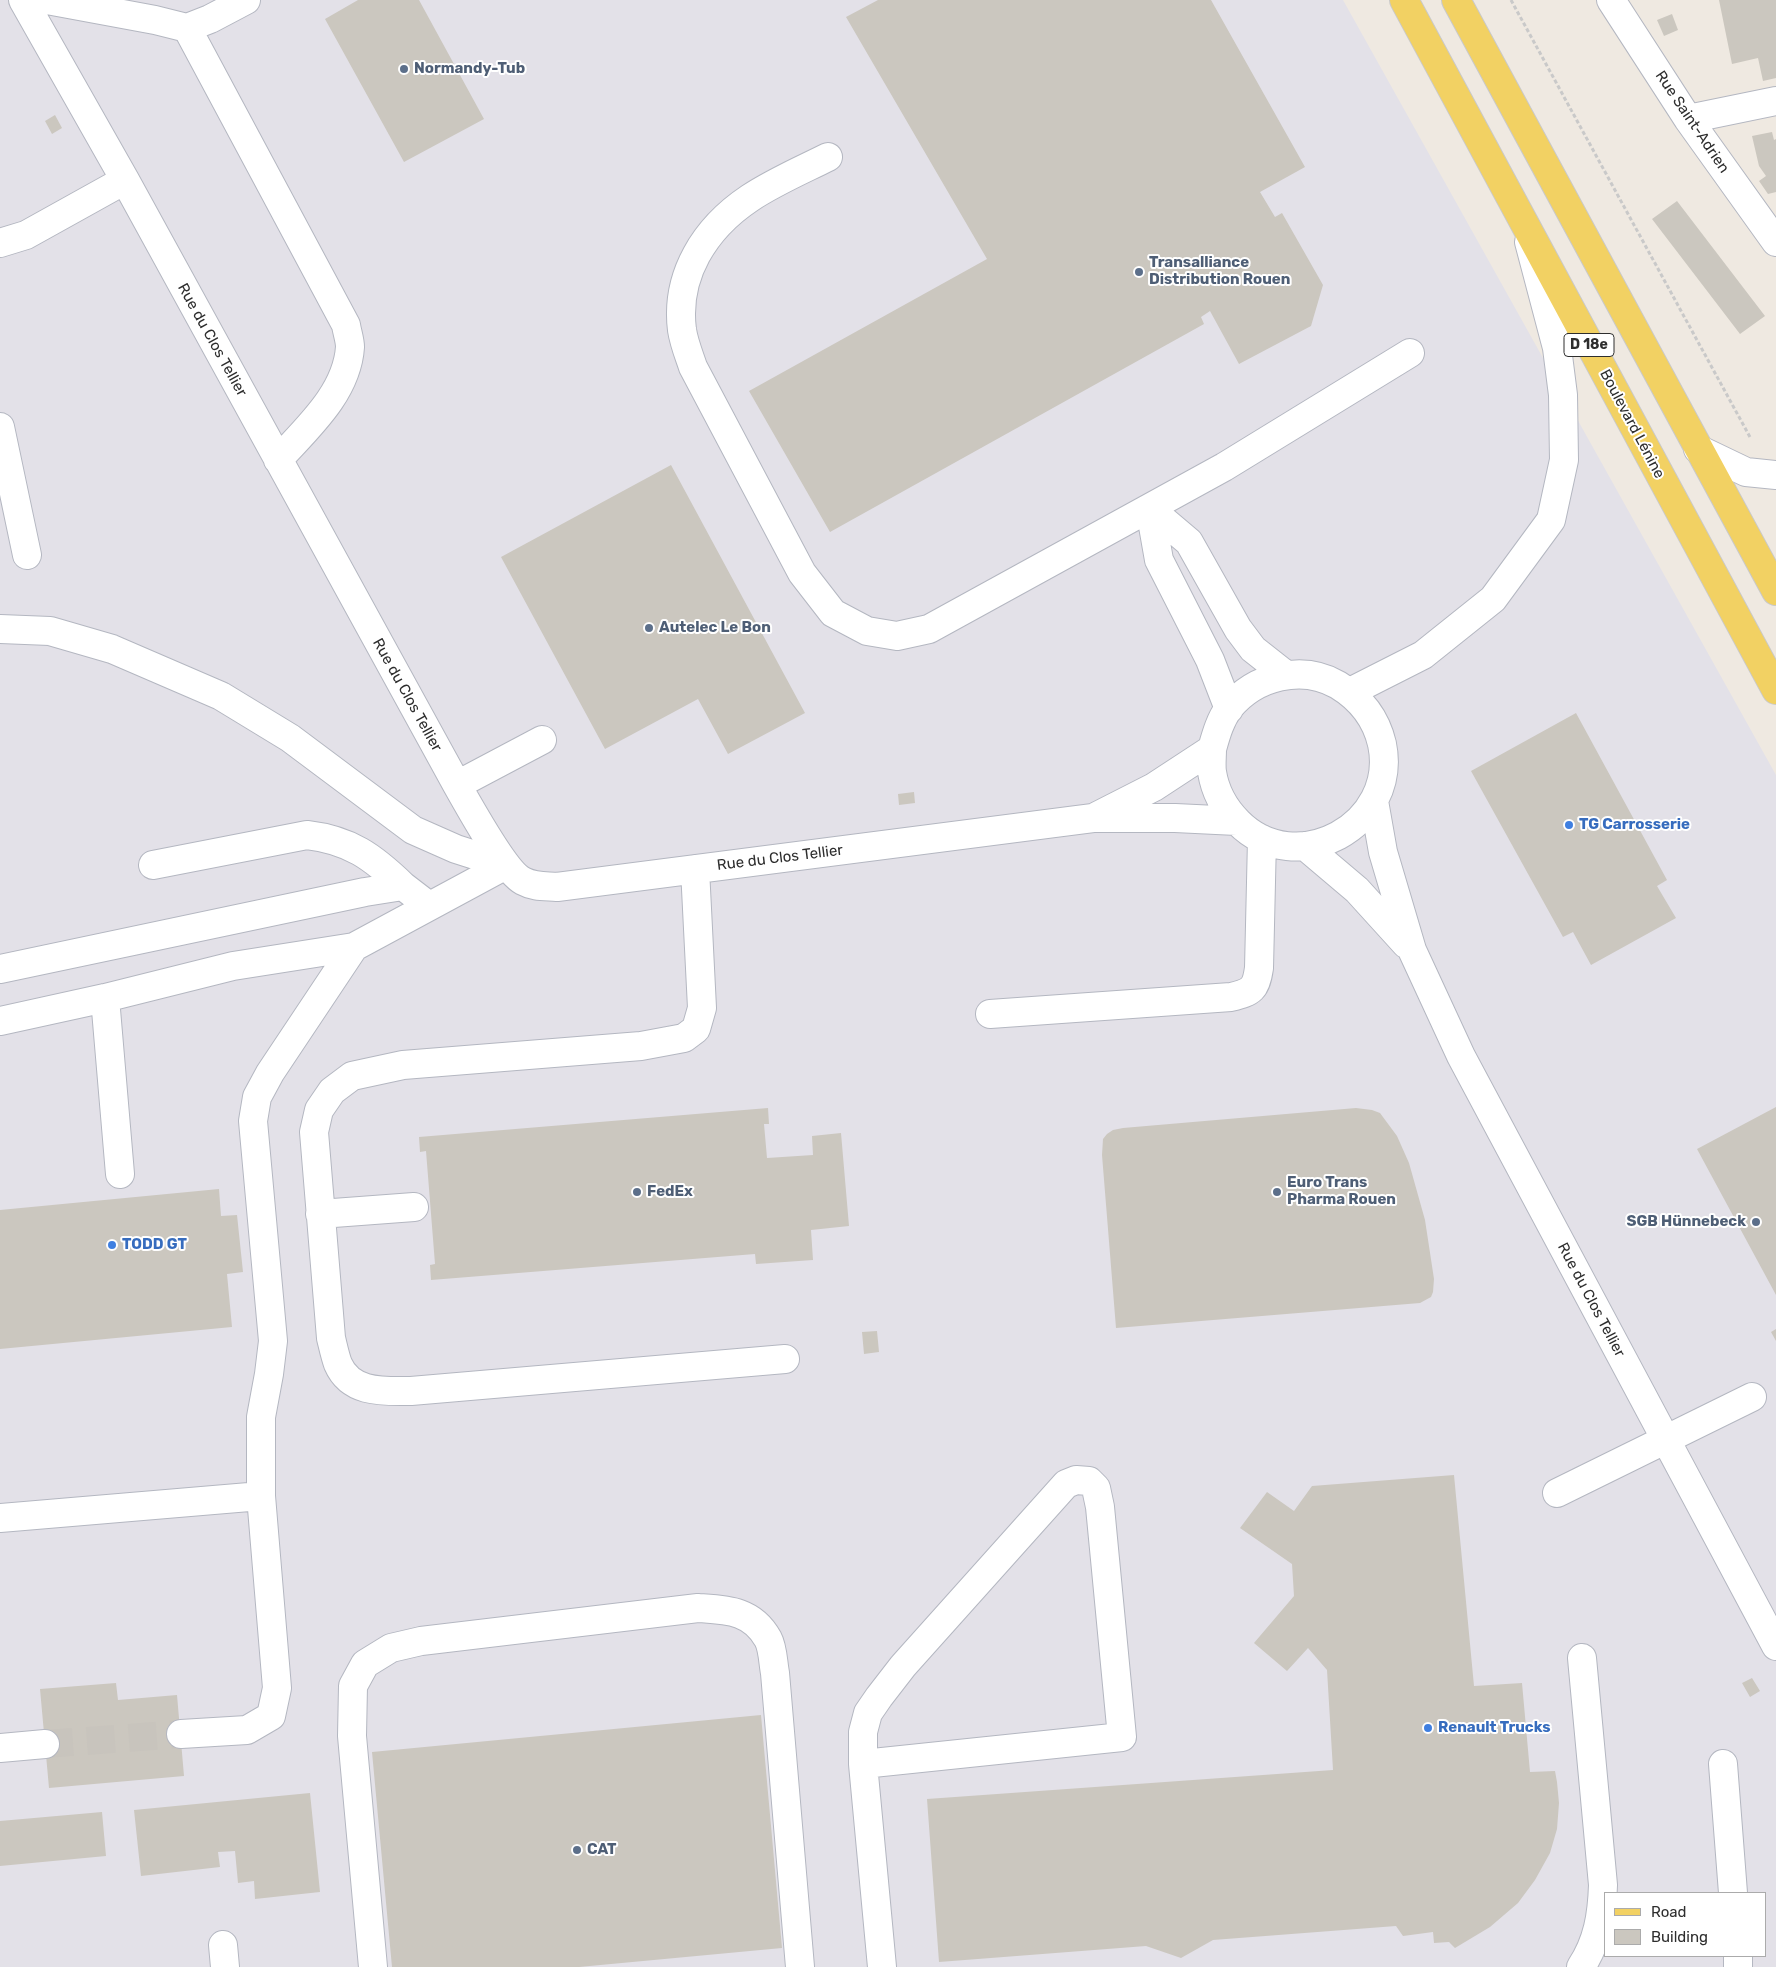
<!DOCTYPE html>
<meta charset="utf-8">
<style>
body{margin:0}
#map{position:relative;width:1776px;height:1967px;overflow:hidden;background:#efe9e1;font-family:Rubik,sans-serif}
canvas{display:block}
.legend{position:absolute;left:1604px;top:1892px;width:162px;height:65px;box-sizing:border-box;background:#fff;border:1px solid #ababab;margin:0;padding:6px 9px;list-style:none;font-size:15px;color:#2e2e2e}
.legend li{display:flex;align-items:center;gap:10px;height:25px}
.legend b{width:25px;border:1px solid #ababab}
</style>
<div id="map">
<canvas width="1776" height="1967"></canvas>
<ul class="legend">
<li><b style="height:6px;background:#f2d163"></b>Road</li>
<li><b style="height:14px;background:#cbc7bf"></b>Building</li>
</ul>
</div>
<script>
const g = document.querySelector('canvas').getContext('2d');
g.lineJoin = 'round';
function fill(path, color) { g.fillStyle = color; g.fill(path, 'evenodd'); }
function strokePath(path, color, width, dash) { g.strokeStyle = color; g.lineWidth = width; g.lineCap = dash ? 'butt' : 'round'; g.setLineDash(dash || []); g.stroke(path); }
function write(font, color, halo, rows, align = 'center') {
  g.font = font + ' Rubik,sans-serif'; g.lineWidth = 4; g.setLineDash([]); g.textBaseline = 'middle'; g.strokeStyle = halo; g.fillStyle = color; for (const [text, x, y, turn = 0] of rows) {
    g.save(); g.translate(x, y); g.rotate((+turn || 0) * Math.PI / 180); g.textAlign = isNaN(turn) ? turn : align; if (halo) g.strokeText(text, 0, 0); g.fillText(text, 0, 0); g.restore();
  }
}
fill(new Path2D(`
 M 0,0 L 1343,0 L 1776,775 L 1776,1967 L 0,1967 ZM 1605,1893 L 1765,1893 L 1765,1956 L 1605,1956 Z`), '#e3e1e8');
fill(new Path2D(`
 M 358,0 L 419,0 L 484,119 L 404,162 L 325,19 Z
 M 878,0 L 1211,0 L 1305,167 L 1260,192 L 1275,217 L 1282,213 L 1323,285 L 1311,326 L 1239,364 L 1210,311 L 1201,317 L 1204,324 L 830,532 L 749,391 L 987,259 L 846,17 Z
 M 1719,0 L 1776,0 L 1776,78 L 1763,81 L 1758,58 L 1732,64 Z
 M 1672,14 L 1678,30 L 1664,36 L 1657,20 Z
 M 55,115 L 62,128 L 52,134 L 45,121 Z
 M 1772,132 L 1774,140 L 1776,139 L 1776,192 L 1768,194 L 1759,181 L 1766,176 L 1759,166 L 1752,136 Z
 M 1677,201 L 1765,316 L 1740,334 L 1652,219 Z
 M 671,465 L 805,713 L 728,754 L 698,699 L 605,749 L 501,557 Z
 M 1576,713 L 1667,880 L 1657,886 L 1676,918 L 1591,965 L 1573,932 L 1563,937 L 1471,771 Z
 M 914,792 L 915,803 L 899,805 L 898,794 Z
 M 1776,1107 L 1776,1295 L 1697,1149 Z
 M 768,1108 L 769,1124 L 764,1124 L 767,1158 L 813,1155 L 812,1136 L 841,1133 L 849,1226 L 811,1230 L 813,1260 L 756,1264 L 755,1254 L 431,1280 L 430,1265 L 435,1264 L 426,1151 L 420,1152 L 419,1137 Z
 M 1356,1108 L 1372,1110 L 1380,1113 L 1397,1136 L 1409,1163 L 1425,1220 L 1434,1279 L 1433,1292 L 1431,1297 L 1420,1303 L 1116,1328 L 1102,1155 L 1103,1139 L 1107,1134 L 1113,1130 L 1123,1128 Z
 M 219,1189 L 221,1216 L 237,1215 L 243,1272 L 227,1274 L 232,1327 L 0,1349 L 0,1210 Z
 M 1776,1329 L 1776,1341 L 1771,1332 Z
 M 877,1331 L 879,1352 L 864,1354 L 862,1332 Z
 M 1454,1475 L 1474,1686 L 1522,1683 L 1530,1772 L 1555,1771 L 1557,1782 L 1559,1803 L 1557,1829 L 1550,1853 L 1535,1880 L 1518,1903 L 1490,1927 L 1455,1948 L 1449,1942 L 1434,1943 L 1433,1932 L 1403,1936 L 1396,1926 L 1213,1940 L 1181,1958 L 1146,1946 L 939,1962 L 927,1799 L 1333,1770 L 1327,1670 L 1308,1648 L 1287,1671 L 1254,1643 L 1294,1596 L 1292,1564 L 1240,1528 L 1267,1492 L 1294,1511 L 1312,1486 Z
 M 1752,1678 L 1760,1691 L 1750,1697 L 1742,1683 Z
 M 116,1683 L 118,1700 L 177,1695 L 184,1776 L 49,1788 L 40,1689 Z
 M 761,1715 L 782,1948 L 579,1967 L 392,1967 L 372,1752 Z
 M 310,1793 L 320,1892 L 255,1899 L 254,1881 L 238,1883 L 235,1851 L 218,1852 L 220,1867 L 141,1876 L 134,1810 Z
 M 102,1812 L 106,1856 L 0,1866 L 0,1821 Z`), '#cbc7bf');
strokePath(new Path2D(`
 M 45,1744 L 181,1734`), '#c8c4bd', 28, [28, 14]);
const minor = new Path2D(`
 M 23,0 L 125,180 L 457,785 C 469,806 505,872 523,881 C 534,887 545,886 557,887 L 1093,818 L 1175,818 L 1237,821
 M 47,0 L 155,20 L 187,28 L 210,19 L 246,0
 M 1611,0 L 1688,119 L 1776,242
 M 187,28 L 346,325 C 347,332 350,340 350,347 C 347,393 307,428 278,460
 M 1688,119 L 1776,101
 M 828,157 C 802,170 774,182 750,198 C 705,228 675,275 682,330 C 684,343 689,355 693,367 L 802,573 L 833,613 L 867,631 L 897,636 L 929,629 L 1224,467 L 1410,353
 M 0,243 L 26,235 L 125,180
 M 0,427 L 27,555
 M 1698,449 L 1746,472 L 1776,475
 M 1150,509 L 1189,542 L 1238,629 L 1253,649 L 1286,675
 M 1150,509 L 1159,560 L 1210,660 L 1229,709
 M 0,629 L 50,631 L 112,649 L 221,696 L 290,738 L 413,830 L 456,849 L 506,865
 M 1350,692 L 1423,655 L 1493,599 L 1551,520 L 1564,460 L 1563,395 L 1557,348 L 1529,242
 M 457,785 L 542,740
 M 1374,801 L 1383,852 L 1412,950 L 1461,1056 L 1776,1646
 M 1097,816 L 1154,787 L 1212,749 C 1216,735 1220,720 1229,708 C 1255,676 1302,664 1338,685 C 1361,699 1376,718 1382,744 C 1399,825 1296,881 1238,822 C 1225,809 1215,791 1212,772 C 1211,765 1212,757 1212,749
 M 1305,846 L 1357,890 L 1406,944
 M 153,865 L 307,835 C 350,840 373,857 403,886
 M 695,869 L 702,1008 L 696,1029 L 684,1038 L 641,1046 L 403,1065 L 352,1076 L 332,1091 L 319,1110 L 314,1132 L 331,1338 C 333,1346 335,1356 338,1364 C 351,1394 384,1391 411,1391 L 785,1359
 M 0,969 L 365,892 L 403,886 L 429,906
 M 105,998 L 120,1174
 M 990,1014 L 1231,997 C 1252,992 1256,989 1259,968 L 1262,839
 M 0,1021 L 105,998 L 233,966 L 354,947 L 506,865
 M 320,1214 L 414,1207
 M 1557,1493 L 1752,1397
 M 0,1518 L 261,1496
 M 181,1734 L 247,1730 L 271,1716 L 277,1688 L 261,1496 L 261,1417 L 269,1374 L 273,1341 L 253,1121 L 257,1097 L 270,1073 L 354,947
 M 0,1748 L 45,1744
 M 863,1764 L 1122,1737 L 1100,1507 L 1096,1488 L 1089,1481 L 1076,1480 L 1066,1484 L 903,1666 L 879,1697 L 868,1713 L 863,1732 L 863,1764 L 882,1967
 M 1723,1764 L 1733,1893
 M 223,1945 L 225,1967
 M 1738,1956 L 1738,1967
 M 373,1967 L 352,1736 L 353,1686 L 365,1664 L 391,1648 L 421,1641 L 698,1608 C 727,1610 752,1610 768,1639 C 773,1648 773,1663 775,1673 L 800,1967
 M 1581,1967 C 1598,1941 1602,1915 1603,1885 L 1582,1658`);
const major = new Path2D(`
 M 1404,0 L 1776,690
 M 1456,0 L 1776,591`);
strokePath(minor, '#b4b7c1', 30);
strokePath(major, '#c9c9c9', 30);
strokePath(new Path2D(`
 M 1511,0 L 1750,437`), '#c9c9c9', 3, [4, 2.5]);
strokePath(minor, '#fff', 28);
strokePath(major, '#f2d163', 28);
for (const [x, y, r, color] of [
 [404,69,5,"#5c6f8a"],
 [1139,272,5,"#5c6f8a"],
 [649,628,5,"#5c6f8a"],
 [1569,825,5,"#3f7fe0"],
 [637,1192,5,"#5c6f8a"],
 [1277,1192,5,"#5c6f8a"],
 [1756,1222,5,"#5c6f8a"],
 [112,1245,5,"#3f7fe0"],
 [1428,1728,5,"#3f7fe0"],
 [577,1850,5,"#5c6f8a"]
]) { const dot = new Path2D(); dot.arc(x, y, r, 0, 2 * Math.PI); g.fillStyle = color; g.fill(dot); strokePath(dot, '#fff', 2); }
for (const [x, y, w] of [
 [1589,345,50]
]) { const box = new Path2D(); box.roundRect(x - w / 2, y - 11.5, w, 23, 4); g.fillStyle = '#fff'; g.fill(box); strokePath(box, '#2e2e2e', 1); }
write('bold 14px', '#2e2e2e', null, [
 ["D 18e",1589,345]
]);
write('bold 15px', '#4e5e75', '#fff', [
 ["Normandy-Tub",414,69],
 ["Transalliance",1149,263],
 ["Distribution Rouen",1149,280],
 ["Autelec Le Bon",659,628],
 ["Euro Trans",1287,1183],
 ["Pharma Rouen",1287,1200],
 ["FedEx",647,1192],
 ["SGB Hünnebeck",1746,1222,"right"],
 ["CAT",587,1850]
], 'left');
write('15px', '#2e2e2e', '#fff', [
 ["Rue Saint-Adrien",1692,122,56],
 ["Rue du Clos Tellier",212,340,61],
 ["Boulevard Lénine",1632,424,62],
 ["Rue du Clos Tellier",407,695,61],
 ["Rue du Clos Tellier",780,858,-7],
 ["Rue du Clos Tellier",1591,1300,62]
]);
write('bold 15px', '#366cbe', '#fff', [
 ["TG Carrosserie",1579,825],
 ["TODD GT",122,1245],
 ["Renault Trucks",1438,1728]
], 'left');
</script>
